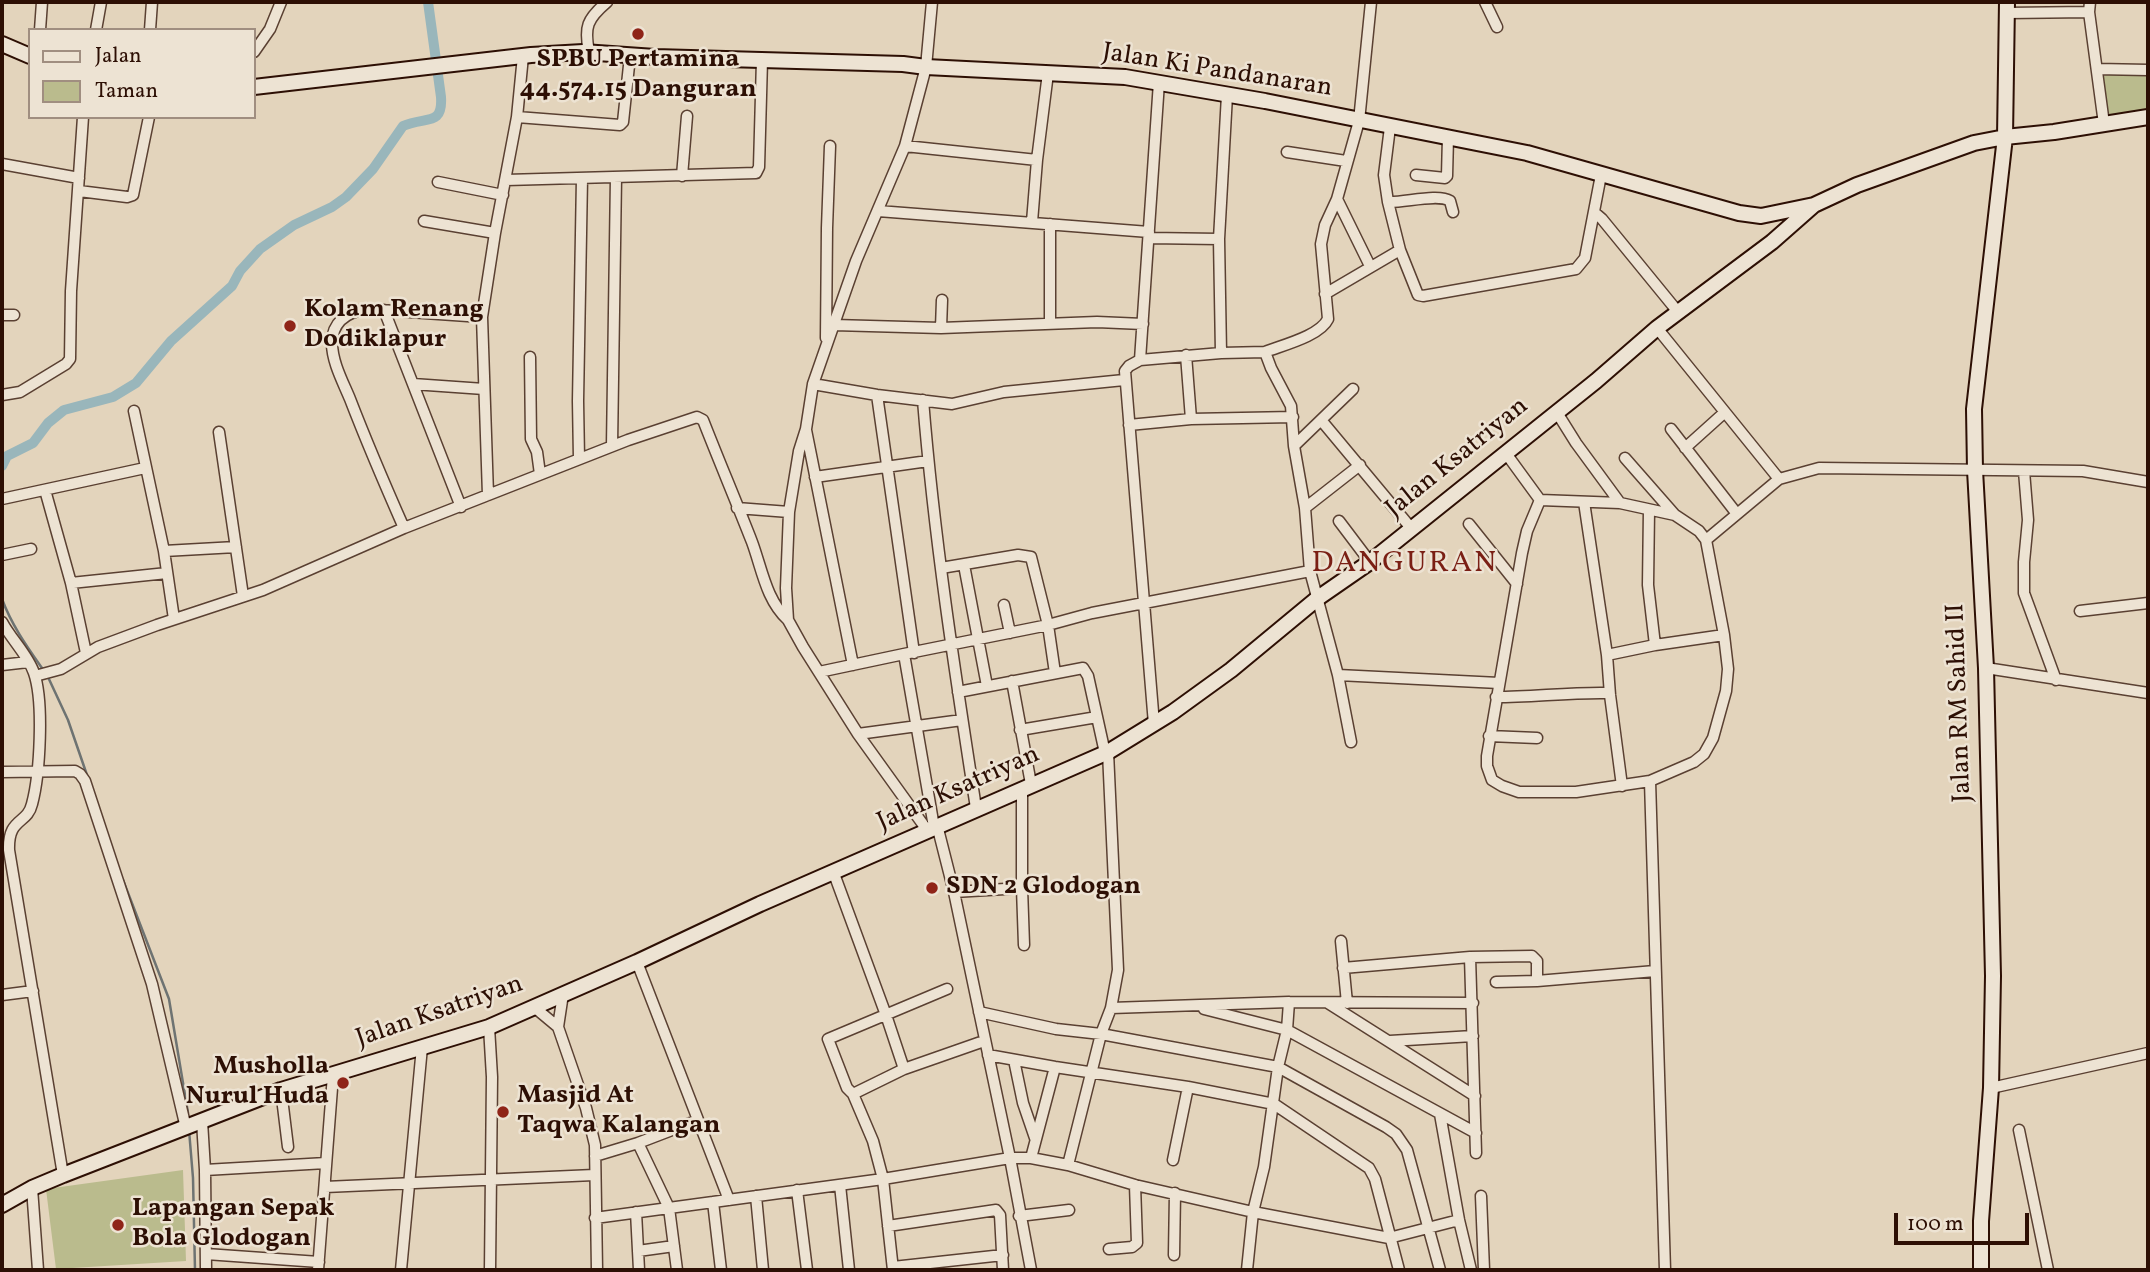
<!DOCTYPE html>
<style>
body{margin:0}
#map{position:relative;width:2150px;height:1272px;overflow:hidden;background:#e3d4bc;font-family:Vollkorn,serif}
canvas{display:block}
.frame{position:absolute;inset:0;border:4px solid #2d0f04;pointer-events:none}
.legend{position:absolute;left:28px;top:28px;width:228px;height:91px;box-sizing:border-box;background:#ede3d3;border:2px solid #a08e80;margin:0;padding:9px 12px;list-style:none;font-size:21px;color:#2d0f04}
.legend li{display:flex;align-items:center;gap:14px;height:35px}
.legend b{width:35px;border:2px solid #a08e80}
.scale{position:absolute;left:1894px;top:1213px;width:135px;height:32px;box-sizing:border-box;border:4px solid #2d0f04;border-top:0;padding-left:9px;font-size:21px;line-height:24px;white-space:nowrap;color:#2d0f04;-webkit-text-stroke:5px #ede3d3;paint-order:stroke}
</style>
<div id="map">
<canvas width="2150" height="1272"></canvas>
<div class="frame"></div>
<ul class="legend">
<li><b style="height:9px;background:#ede3d3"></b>Jalan</li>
<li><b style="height:19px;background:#babb8d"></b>Taman</li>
</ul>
<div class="scale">100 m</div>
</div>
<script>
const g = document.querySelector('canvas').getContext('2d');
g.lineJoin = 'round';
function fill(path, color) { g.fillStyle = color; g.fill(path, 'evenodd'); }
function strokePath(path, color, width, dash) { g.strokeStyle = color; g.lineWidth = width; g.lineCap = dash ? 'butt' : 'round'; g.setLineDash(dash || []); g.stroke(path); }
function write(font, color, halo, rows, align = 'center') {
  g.font = font + ' Vollkorn,serif'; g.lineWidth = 5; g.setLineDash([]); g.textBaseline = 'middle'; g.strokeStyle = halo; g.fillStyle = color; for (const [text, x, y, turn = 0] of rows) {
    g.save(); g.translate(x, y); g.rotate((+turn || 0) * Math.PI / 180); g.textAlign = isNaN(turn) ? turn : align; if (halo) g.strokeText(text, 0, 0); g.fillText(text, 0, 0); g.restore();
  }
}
fill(new Path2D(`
 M 2147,71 L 2148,115 L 2105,120 L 2100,76 Z
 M 183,1170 L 186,1261 L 56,1269 L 46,1189 Z`), '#babb8d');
strokePath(new Path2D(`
 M 2,599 C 12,626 28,648 44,671
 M 48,677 L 68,720 L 88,778
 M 123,880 L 169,999 L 188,1113
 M 189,1130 L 193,1178 L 195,1270`), '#6e7372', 2.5);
strokePath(new Path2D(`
 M 2,466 L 7,456 L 33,443 L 48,423 L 64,410 L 113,397 L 136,383 L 171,341 L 232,286 L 240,271 L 260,249 L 294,225 L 332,207 L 346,197 L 373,169 L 403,126 C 425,116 443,127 441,97 L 428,2`), '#99b6bb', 10);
const street = new Path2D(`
 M 1485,2 L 1497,27
 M 2090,2 L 2089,12 L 2104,124
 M 2007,13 L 2089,12
 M 40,30 L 42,2
 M 96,30 L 101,2
 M 150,30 L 152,2
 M 254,52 L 270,29 L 281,2
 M 589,52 C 584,27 587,19 607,2
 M 2097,69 L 2148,70
 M 517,117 L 620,125 L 623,122 L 630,56
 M 905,146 L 1037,160
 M 1287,152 L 1346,161
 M 2,164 L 79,178
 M 1416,175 L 1445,178 L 1447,176 L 1448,137
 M 682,176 L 687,116
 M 506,180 L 756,173 L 759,167 L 762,60
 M 438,182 L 503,195
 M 79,191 L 127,197 L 133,195 L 149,117
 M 1337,199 L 1370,266
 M 1388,202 C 1404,203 1438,193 1450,201 L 1453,212
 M 878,211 L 1149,232
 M 1595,213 L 1602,219 L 1678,312
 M 424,221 L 495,233
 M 1032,222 L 1037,160 L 1048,73
 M 1149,238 L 1219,239
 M 1400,250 L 1418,295 L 1423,296 L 1576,269 L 1585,258 L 1601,175
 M 1325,294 L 1400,250 L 1388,202 L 1384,175 L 1390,127
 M 384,310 L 461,507
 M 2,315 L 14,315
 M 482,317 L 488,495
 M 1050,324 L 1050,224
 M 834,325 L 941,328 L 1097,322 L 1143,324
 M 941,328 L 942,300
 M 1657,328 L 1779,479
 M 826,338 L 827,228 L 830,146
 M 1221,353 L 1219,239 L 1227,95
 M 1186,355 L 1191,419
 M 530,357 L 531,439 L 537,452 L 540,474
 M 1140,360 L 1159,82
 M 413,384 L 484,389
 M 813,384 L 877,395 L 952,404 L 1004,392 L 1124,380
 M 2,395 L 20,392 L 66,364 L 70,359 L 71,291 L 83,117
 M 877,395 L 914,653
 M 923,400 C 934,537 955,673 976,808
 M 134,411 L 164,551 L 174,619
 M 1556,411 L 1576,443 L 1620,503
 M 1321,420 L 1411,528
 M 1129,425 L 1191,419 L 1293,417
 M 1671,429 L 1737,514
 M 806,430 L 853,665
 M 219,432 L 243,596
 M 612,446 L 616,177
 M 1294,446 L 1353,389
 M 1685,448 L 1725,412
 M 1505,452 L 1540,500
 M 1625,458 L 1675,515
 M 579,459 L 578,401 L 582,178
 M 2024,471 L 2028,520 L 2024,562 L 2024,593 L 2056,680
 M 815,477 L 928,461
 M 45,490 L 71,583 L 86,653
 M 2,499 L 145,468
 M 1540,500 L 1620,503 L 1675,515 L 1699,531 L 1706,540 L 1724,635 L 1728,669 L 1726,691 L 1713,738 L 1704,754 L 1694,762 L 1650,781 L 1576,792 L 1519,792 L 1502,786 L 1492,780 L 1487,766 L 1487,756 L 1522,553 L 1527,531 Z
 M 1584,502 L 1607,655 L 1610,695 L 1622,786
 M 737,508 L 789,512
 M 1305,508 L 1360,465
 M 1649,510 L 1648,585 L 1655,645
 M 1339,521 L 1370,562
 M 1469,524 L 1517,584
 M 404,528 C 385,485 367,443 350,399 C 343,382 332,362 332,343 C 332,322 347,312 366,309 L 482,317 L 495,233 L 517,117 L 523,56
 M 1706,540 L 1779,479 L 1819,468 L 2083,471 L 2148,482
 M 164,551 L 236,547
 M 2,555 L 31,549
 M 964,565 L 987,686
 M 941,568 L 1018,555 L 1031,557 L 1048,625 L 1055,673
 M 71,583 L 167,573
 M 1004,605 L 1010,633
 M 2080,611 L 2148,603
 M 2,622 C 11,639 28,655 34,673 C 44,702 40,774 32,804 C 27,825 8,817 9,850 L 63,1175
 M 1607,655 L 1655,645 L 1724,635
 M 2,665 L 28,662
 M 1986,668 L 2148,693
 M 819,672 L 904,654
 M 1338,675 L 1499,683
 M 35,676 L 61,669 L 98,647 L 157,625 L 263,590 L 404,528 L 628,440 L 697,417 L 703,420 C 719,461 736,501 752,542 C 762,569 766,600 788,620
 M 1012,681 L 1031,784
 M 958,692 L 1083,668 L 1088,676 L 1105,753
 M 1496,697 C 1533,697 1571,692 1608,693 L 1610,695
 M 1154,724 L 1125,371 L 1129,366 L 1140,360 L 1221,353 L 1265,352
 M 1020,730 L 1097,717
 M 858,734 L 962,720
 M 1489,736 L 1537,738
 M 1351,742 L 1338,675 L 1310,571 L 1305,508 L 1294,446 L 1291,406 L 1271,368 L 1265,352 C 1283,345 1320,336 1328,319 L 1321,244 L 1325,225 L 1337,199 L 1359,121 L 1371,2
 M 2,772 L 75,771 L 80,774 L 85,781 L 152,984 L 186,1128
 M 1650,781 L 1665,1270
 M 1022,789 L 1022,888 L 1024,945
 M 937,825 L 954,892 L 1010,1158 L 1031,1270
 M 934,827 L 904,654 L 1048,625 L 1092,613 L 1310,571
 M 927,830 L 858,734 L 803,647 L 788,620 L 786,588 L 789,512 L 799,451 L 806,429 L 813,384 L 856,261 L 905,146 L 926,67 L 932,2
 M 833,871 L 886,1015 L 904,1069
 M 954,892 L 1022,888
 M 1341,941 L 1347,1003
 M 1470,957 L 1476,1153
 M 637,962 L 729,1200
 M 1343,968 L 1470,957 L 1532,956 L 1537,961 L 1537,981
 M 1496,982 L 1537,981 L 1655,971
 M 947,989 L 828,1039 L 847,1088 L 853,1094 L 904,1069 L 984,1041
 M 563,994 L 558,1027 L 586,1108 L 595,1145 L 597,1270
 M 2,995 L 33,991
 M 1328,1003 L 1475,1096
 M 534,1007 L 558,1027
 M 1111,1008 L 1289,1002 L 1473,1003
 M 1204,1009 L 1287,1030 L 1476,1133
 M 979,1012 L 1056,1029 L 1101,1034 L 1278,1067 L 1386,1127 L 1396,1134 L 1407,1150 L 1440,1270
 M 489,1027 L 492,1077 L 490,1270
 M 1390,1041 L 1473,1036
 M 988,1055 L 1055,1067 L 1188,1087 L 1274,1104 L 1369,1168 L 1375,1179 L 1399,1270
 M 1014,1060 L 1023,1103 L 1035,1138
 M 1991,1088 L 2148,1053
 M 281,1090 L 288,1147
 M 853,1094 L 873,1141 L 883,1179 L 893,1270
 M 1440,1114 L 1459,1220 L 1471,1270
 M 202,1121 L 205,1170 L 206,1270
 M 2019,1130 L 2048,1270
 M 638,1143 L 669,1208 L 677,1270
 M 595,1156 L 638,1143 L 698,1120
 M 1031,1158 L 1055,1067
 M 1173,1160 L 1188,1087
 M 1068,1165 L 1101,1034 L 1111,1008 L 1118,970 L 1108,752
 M 205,1170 L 326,1163
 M 840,1185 L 849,1270
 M 325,1187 L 594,1175
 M 32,1188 L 38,1270
 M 797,1190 L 807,1270
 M 756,1196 L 763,1270
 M 1481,1196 L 1484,1270
 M 713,1202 L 721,1270
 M 636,1212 L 639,1270
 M 1019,1216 L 1069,1210
 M 595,1218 L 883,1179 L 1010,1158 L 1031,1158 L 1068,1165 L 1135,1185 L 1253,1212 L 1389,1238 L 1459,1220
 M 888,1226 L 996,1210 L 1000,1215 L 1003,1270
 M 1109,1249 L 1132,1247 L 1137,1243 L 1135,1185
 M 638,1251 L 674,1246
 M 206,1254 L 319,1262
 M 1174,1255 L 1175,1193
 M 893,1267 L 1003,1255
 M 318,1270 L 333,1075
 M 401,1270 L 422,1047
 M 1247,1270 L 1253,1212 L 1264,1167 L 1278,1067 L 1287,1030 L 1289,1002`);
const secondary = new Path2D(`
 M 2,44 L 30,56
 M 254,87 L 531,55 L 583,52 L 655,57 L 903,64 L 926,67 L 1125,77 L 1265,101 L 1527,153 L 1739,213 L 1761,216 L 1814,205 L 1857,185 L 1974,143 L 2005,137 L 2054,132 L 2148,117
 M 2,1205 L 32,1188 L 63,1175 L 281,1090 L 489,1027 L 637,962 L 760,904 L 1108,752 L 1173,712 L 1231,670 L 1318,598 L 1370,562 L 1596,381 L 1657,328 L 1772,242 L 1814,205
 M 1981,1270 L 1981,1221 L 1991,1088 L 1993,976 L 1986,668 L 1975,470 L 1974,409 L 2005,137 L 2007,2`);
strokePath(street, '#5a4032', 13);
strokePath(secondary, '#2d0f04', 18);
strokePath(street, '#ede3d3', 10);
strokePath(secondary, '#ede3d3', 14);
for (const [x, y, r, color] of [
 [638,34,7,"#8f2418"],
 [290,326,7,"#8f2418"],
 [932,888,7,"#8f2418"],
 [343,1083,7,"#8f2418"],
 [503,1112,7,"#8f2418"],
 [118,1225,7,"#8f2418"]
]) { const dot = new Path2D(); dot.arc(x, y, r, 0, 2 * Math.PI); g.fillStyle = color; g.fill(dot); strokePath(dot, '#ede3d3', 2.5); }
write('bold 26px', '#2d0f04', '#ede3d3', [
 ["SPBU Pertamina",638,61,"center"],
 ["44.574.15 Danguran",638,91,"center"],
 ["Kolam Renang",304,311],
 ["Dodiklapur",304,341],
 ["SDN 2 Glodogan",946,888],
 ["Musholla",329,1068,"right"],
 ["Nurul Huda",329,1098,"right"],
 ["Masjid At",517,1097],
 ["Taqwa Kalangan",517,1127],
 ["Lapangan Sepak",132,1210],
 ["Bola Glodogan",132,1240]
], 'left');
write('26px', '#2d0f04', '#ede3d3', [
 ["Jalan Ki Pandanaran",1217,72,9],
 ["Jalan Ksatriyan",1458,459,-39],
 ["Jalan RM Sahid II",1961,703,-92],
 ["Jalan Ksatriyan",959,790,-24],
 ["Jalan Ksatriyan",440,1013,-19]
]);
g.letterSpacing = '2px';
write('30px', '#7a1f14', '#ede3d3', [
 ["DANGURAN",1405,565]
]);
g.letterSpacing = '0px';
</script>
